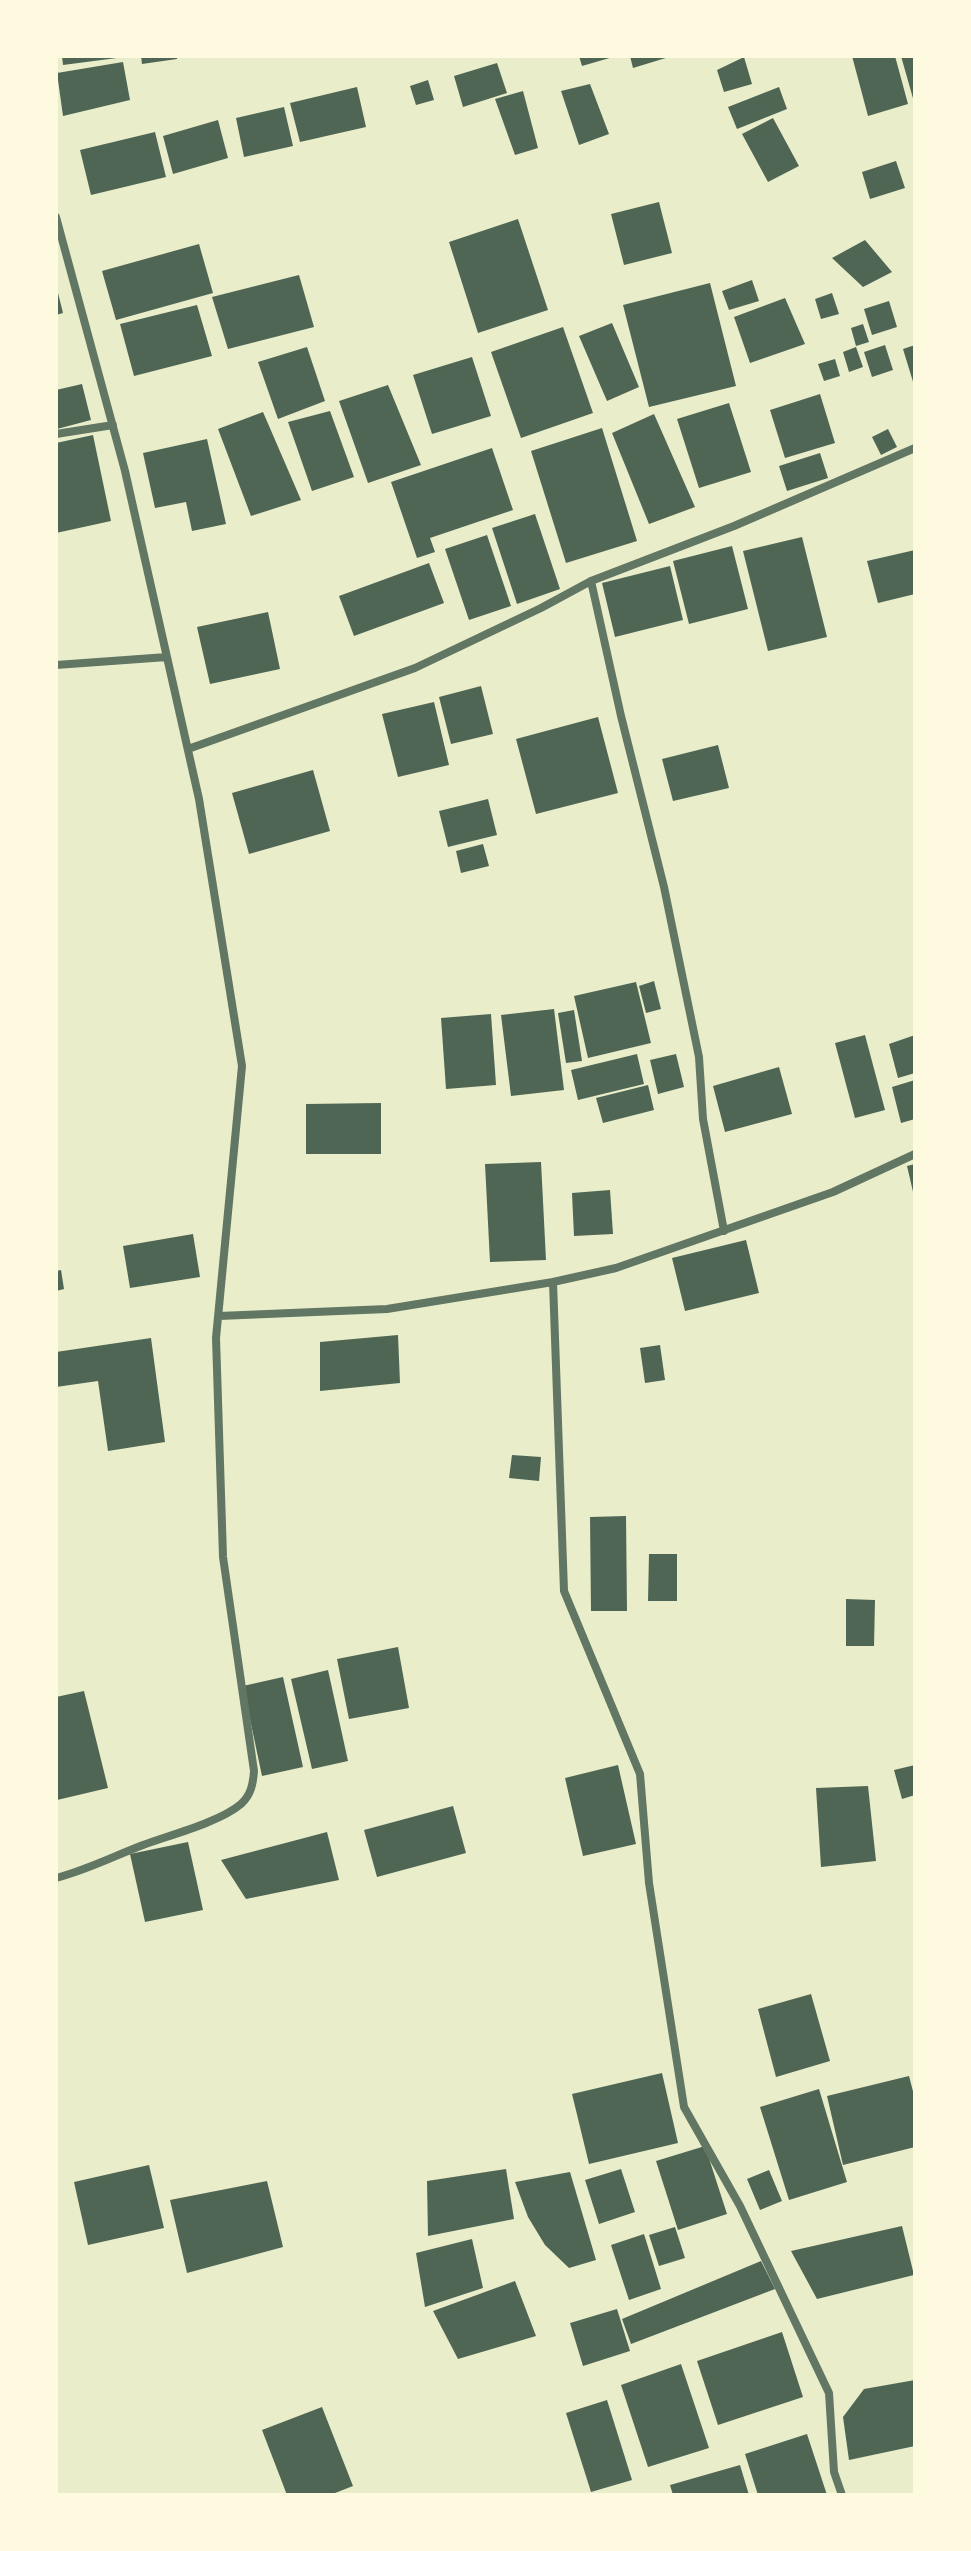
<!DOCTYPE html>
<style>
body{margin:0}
#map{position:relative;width:971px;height:2551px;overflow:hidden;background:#e9edc9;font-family:"DejaVu Sans",sans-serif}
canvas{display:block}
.frame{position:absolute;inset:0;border:58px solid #fefae0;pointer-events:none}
</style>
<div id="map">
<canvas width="971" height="2551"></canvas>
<div class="frame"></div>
</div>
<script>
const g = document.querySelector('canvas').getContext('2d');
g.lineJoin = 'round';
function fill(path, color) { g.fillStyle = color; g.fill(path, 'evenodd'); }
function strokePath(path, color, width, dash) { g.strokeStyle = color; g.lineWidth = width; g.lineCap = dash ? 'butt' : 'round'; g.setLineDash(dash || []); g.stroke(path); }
fill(new Path2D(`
 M 62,56 L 117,56 L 117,58 L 63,65 Z
 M 141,56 L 177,56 L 177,59 L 142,64 Z
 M 579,56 L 613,56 L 613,57 L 582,66 Z
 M 630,56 L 669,56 L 669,57 L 633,68 Z
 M 852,56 L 895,56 L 908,104 L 868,116 Z
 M 901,56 L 915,56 L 915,102 L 914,102 Z
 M 744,57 L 752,84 L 724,92 L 717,70 Z
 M 123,62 L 130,100 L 63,116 L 57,73 Z
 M 497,63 L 507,93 L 463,107 L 454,76 Z
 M 428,80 L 434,100 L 416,105 L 410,86 Z
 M 590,84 L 609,134 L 579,145 L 561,91 Z
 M 357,87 L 366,127 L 300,142 L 290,103 Z
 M 779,87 L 787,109 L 737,129 L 728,107 Z
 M 523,91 L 538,148 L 515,155 L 495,99 Z
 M 284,107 L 293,146 L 244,157 L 236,118 Z
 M 773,118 L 799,166 L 768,182 L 742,134 Z
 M 218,120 L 228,158 L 173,174 L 163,136 Z
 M 155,132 L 166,177 L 91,195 L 80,150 Z
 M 896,161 L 905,188 L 870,199 L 862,172 Z
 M 659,202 L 672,253 L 624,265 L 611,214 Z
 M 518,219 L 548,310 L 478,333 L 449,242 Z
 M 865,240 L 892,272 L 863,287 L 832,258 Z
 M 199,244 L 213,293 L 116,320 L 102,271 Z
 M 299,275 L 314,327 L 228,349 L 212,297 Z
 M 752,280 L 759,301 L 729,310 L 722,291 Z
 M 710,283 L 736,386 L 649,407 L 623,305 Z
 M 56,285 L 63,313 L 56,315 Z
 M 832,293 L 839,314 L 821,319 L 815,299 Z
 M 785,298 L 805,344 L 750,363 L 734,317 Z
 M 889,301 L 897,327 L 872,335 L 864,309 Z
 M 197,305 L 212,356 L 134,376 L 120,324 Z
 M 612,323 L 639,387 L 607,401 L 579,336 Z
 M 863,324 L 869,342 L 856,346 L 851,328 Z
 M 563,327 L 593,413 L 521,438 L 491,352 Z
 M 885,345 L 893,370 L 872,377 L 864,352 Z
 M 915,345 L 915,385 L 914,385 L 903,349 Z
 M 307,347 L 325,401 L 278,419 L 258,362 Z
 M 856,347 L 863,367 L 849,372 L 843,352 Z
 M 472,357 L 491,416 L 432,434 L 413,375 Z
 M 835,359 L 840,376 L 824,381 L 818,364 Z
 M 82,384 L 91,420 L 57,429 L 56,390 Z
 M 388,385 L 421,465 L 368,483 L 339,401 Z
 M 820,394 L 835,443 L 785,458 L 770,410 Z
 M 729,403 L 751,472 L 699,488 L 677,419 Z
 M 330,411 L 354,477 L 312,491 L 288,422 Z
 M 263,412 L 301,500 L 251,516 L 218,429 Z
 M 654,414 L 695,507 L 649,524 L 612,433 Z
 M 602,428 L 637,541 L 566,563 L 531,451 Z
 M 888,429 L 897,447 L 881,455 L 872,437 Z
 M 93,435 L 111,521 L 56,533 L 56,443 Z
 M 207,439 L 226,524 L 192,531 L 186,502 L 155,508 L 143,453 Z
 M 492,448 L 513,510 L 430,538 L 435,552 L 417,558 L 391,482 Z
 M 820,453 L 828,478 L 787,491 L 779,466 Z
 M 535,514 L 560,589 L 517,604 L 492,528 Z
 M 487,535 L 511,606 L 469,620 L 445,549 Z
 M 802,537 L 827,637 L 768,651 L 743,551 Z
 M 732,546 L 748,609 L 689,624 L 673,561 Z
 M 915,550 L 915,594 L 878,603 L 867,561 Z
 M 429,563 L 444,603 L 354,636 L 339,596 Z
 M 670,566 L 683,620 L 615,637 L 602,583 Z
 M 268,612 L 280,669 L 210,684 L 197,627 Z
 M 481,686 L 493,734 L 451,744 L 439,697 Z
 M 434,702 L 449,765 L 398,777 L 382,714 Z
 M 598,717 L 618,793 L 536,814 L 516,739 Z
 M 718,745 L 729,788 L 673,801 L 662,759 Z
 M 313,770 L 330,831 L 249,854 L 232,793 Z
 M 488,799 L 497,835 L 448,847 L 439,811 Z
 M 483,844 L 489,866 L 461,873 L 456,851 Z
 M 654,981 L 661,1009 L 646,1013 L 639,986 Z
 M 636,982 L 651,1043 L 588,1058 L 574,996 Z
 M 554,1009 L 564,1090 L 511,1096 L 501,1015 Z
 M 574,1010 L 582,1061 L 566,1063 L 558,1013 Z
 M 491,1014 L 496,1085 L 446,1089 L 441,1018 Z
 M 865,1035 L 885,1110 L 855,1118 L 835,1043 Z
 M 915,1035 L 915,1073 L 898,1078 L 889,1044 Z
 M 637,1054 L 644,1084 L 578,1100 L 571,1070 Z
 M 676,1054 L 684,1087 L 658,1094 L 650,1060 Z
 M 779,1067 L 792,1114 L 725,1132 L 713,1086 Z
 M 915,1080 L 915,1119 L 901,1123 L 892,1087 Z
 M 648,1085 L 654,1110 L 603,1123 L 596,1098 Z
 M 381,1103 L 381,1154 L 306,1154 L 306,1104 Z
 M 541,1162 L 546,1260 L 490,1262 L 485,1164 Z
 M 915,1164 L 915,1195 L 914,1196 L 907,1166 Z
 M 610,1190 L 613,1234 L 574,1236 L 572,1193 Z
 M 193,1234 L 200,1277 L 130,1288 L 123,1246 Z
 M 746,1240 L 759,1293 L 685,1311 L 672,1258 Z
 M 61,1270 L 64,1289 L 56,1291 L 56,1271 Z
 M 398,1335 L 400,1383 L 320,1391 L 320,1342 Z
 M 151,1338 L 165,1442 L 108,1451 L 98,1381 L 56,1387 L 56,1352 Z
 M 660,1345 L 665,1380 L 645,1383 L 640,1348 Z
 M 512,1455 L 541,1457 L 539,1481 L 509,1478 Z
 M 626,1516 L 627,1611 L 591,1611 L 590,1517 Z
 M 649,1554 L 677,1554 L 677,1601 L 648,1601 Z
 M 846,1599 L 875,1600 L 874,1646 L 846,1646 Z
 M 398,1647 L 409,1708 L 349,1719 L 337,1659 Z
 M 328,1670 L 348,1761 L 312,1769 L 291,1679 Z
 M 283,1677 L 303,1767 L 262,1776 L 243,1686 Z
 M 84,1691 L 108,1788 L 57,1800 L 56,1697 Z
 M 618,1765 L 636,1844 L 583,1856 L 565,1778 Z
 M 915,1765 L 915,1795 L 902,1799 L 894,1770 Z
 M 868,1786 L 876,1861 L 821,1867 L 816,1788 Z
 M 453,1806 L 466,1853 L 377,1877 L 364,1830 Z
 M 327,1832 L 339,1880 L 246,1899 L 221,1860 Z
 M 188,1842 L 203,1910 L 145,1922 L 130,1854 Z
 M 811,1994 L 830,2061 L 776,2077 L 758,2009 Z
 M 662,2073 L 678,2143 L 589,2164 L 572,2094 Z
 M 909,2076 L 915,2099 L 915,2147 L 843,2165 L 827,2096 Z
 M 819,2089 L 847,2182 L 789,2200 L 760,2107 Z
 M 705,2146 L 727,2214 L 678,2230 L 656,2161 Z
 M 149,2165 L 164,2228 L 88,2245 L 74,2182 Z
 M 506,2169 L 514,2219 L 428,2236 L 427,2181 Z
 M 621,2169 L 635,2212 L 599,2224 L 585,2180 Z
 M 769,2170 L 782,2201 L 760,2210 L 747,2179 Z
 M 570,2172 L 596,2260 L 569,2268 L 545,2245 L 528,2217 L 515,2182 Z
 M 267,2181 L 283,2247 L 187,2273 L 170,2200 Z
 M 902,2226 L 914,2275 L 817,2299 L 791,2251 Z
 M 675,2227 L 685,2258 L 659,2266 L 649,2235 Z
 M 644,2234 L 661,2289 L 629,2300 L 611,2245 Z
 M 472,2239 L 483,2288 L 425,2307 L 416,2253 Z
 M 761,2261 L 775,2289 L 631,2344 L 622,2319 Z
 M 515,2281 L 536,2336 L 458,2359 L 433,2311 Z
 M 617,2309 L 630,2351 L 583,2366 L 570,2323 Z
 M 782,2332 L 803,2397 L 718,2425 L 697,2361 Z
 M 681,2364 L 709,2448 L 648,2467 L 621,2385 Z
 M 915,2380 L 915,2446 L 849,2460 L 843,2417 L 864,2389 Z
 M 607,2400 L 632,2480 L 591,2492 L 566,2413 Z
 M 322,2407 L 353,2486 L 330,2495 L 287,2495 L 262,2430 Z
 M 807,2434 L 827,2495 L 758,2495 L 745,2454 Z
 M 740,2465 L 749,2495 L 673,2495 L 670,2485 Z`), '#4f6655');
strokePath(new Path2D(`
 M 56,217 L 125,471 L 199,799 L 242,1066 L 216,1338 L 223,1557 L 254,1771 C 253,1784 251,1795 241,1804 C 220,1822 170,1835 143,1845 C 114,1856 87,1870 56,1878
 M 56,434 L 113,425
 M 591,581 L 621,716 L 664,887 L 699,1057 L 703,1119 L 724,1231
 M 56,665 L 167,657
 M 188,749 L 415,668 L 541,608 L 591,581 L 734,526 L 915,448
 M 553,1282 L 564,1591 L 640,1774 L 649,1883 L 684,2107 L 740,2206 L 829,2393 L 834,2472 L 842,2495
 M 219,1316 L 387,1309 L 553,1282 L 616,1268 L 833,1192 L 915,1154`), '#617663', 8);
</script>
